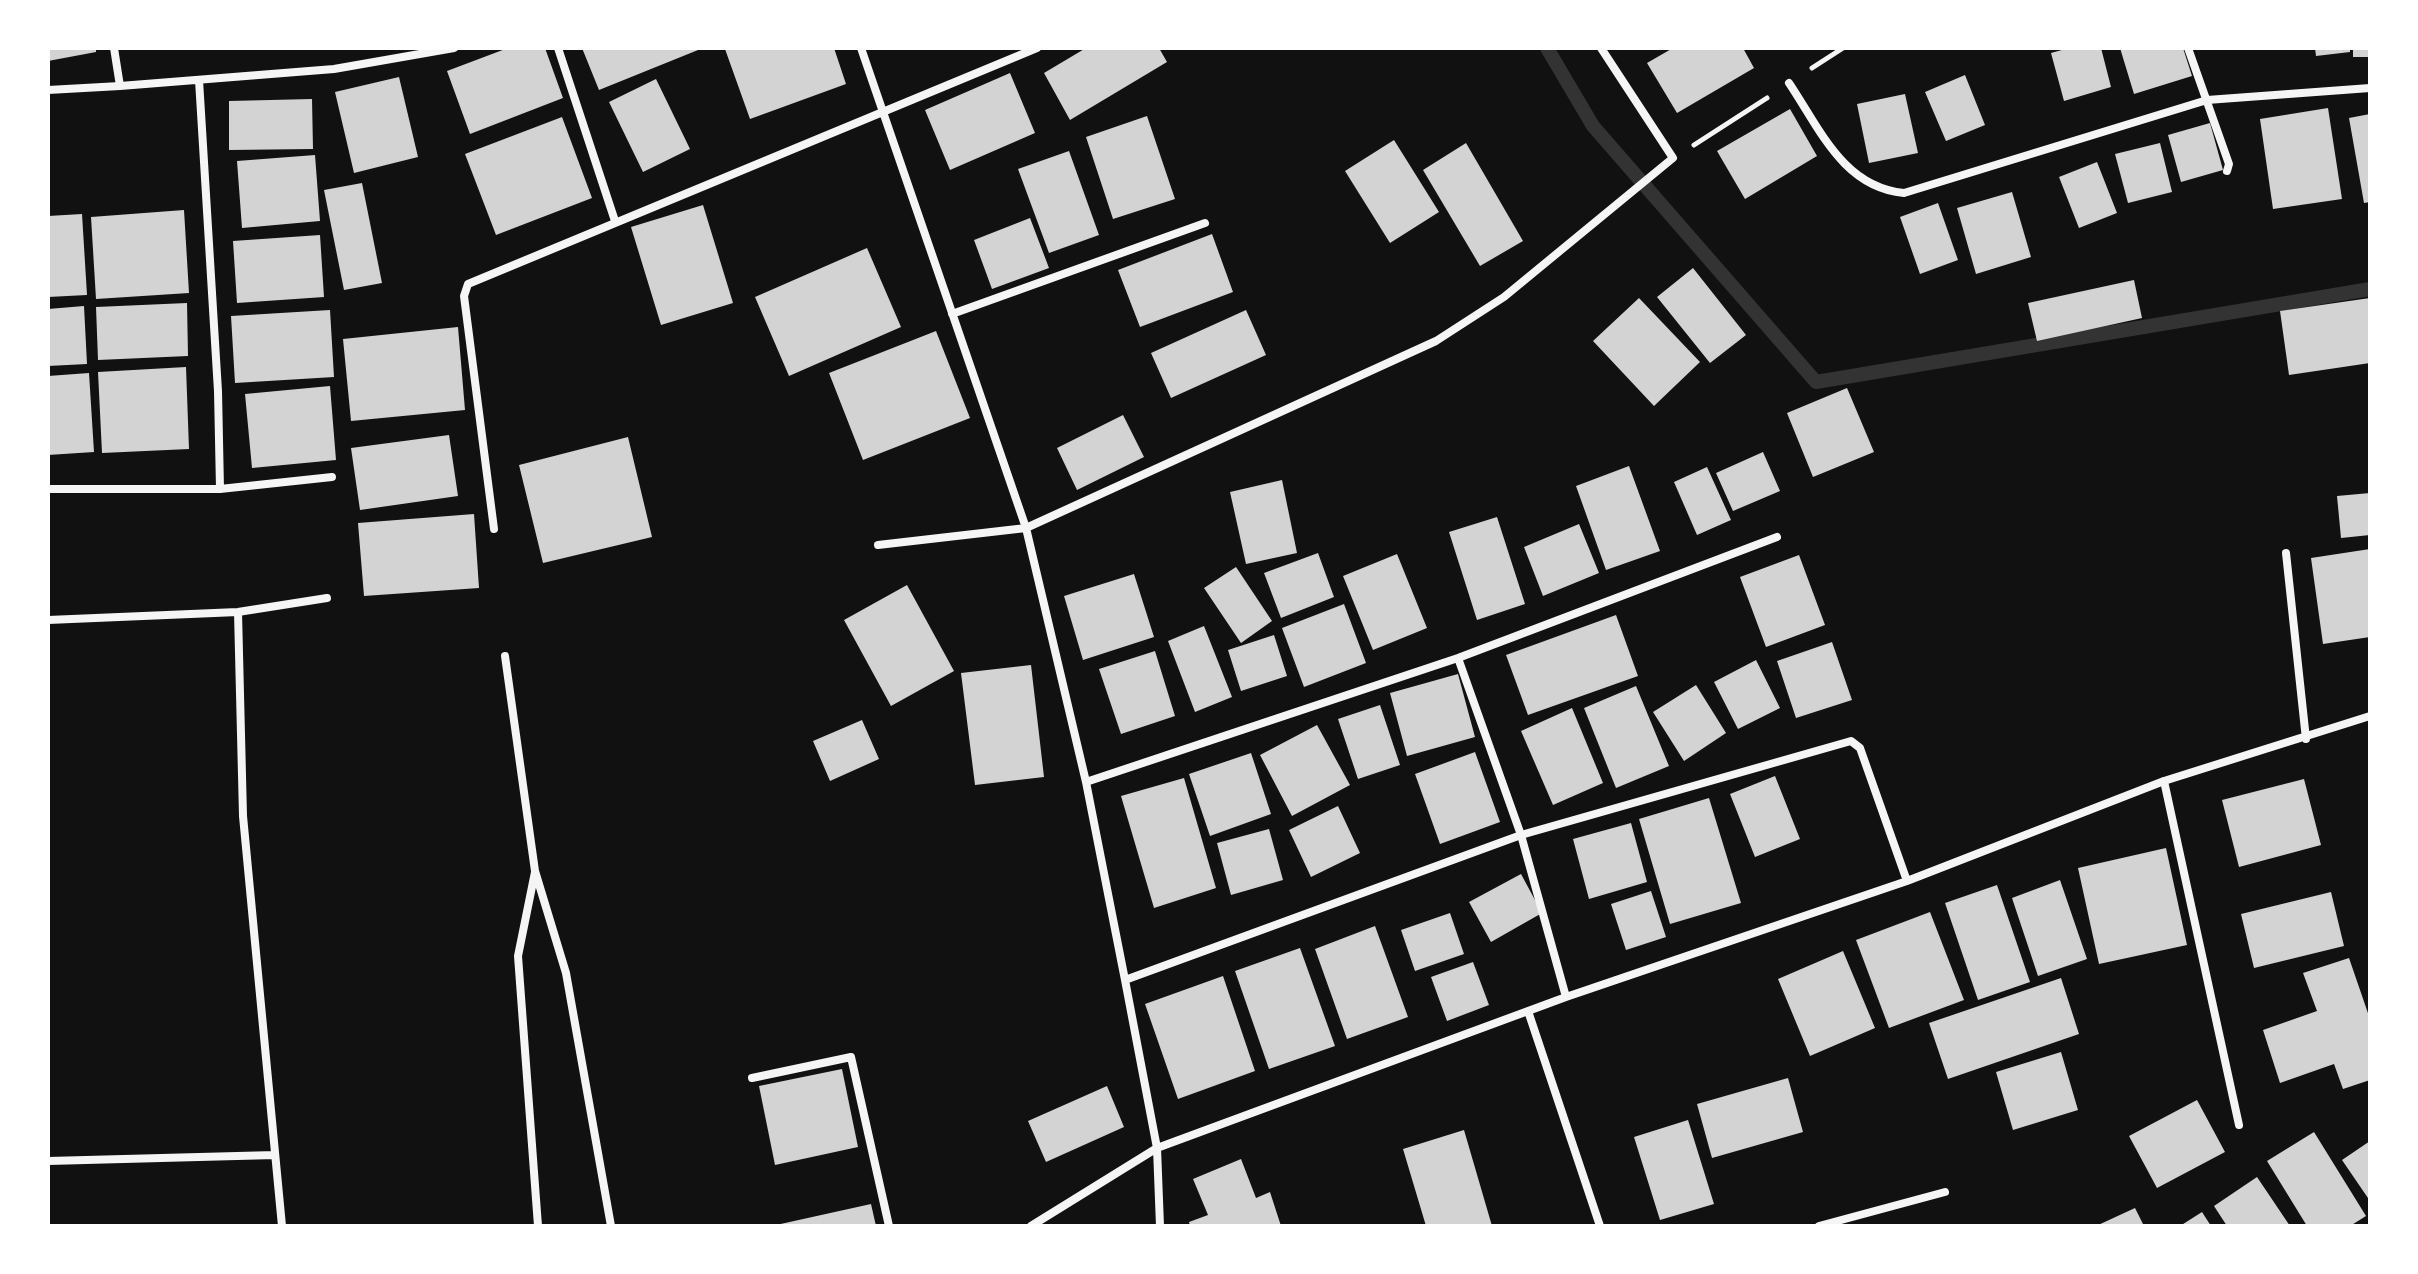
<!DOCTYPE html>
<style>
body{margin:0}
#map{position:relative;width:2418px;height:1274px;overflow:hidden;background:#111;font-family:"Golos Text",sans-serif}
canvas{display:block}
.frame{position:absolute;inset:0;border:50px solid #fff;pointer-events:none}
</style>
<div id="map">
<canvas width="2418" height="1274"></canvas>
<div class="frame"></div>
</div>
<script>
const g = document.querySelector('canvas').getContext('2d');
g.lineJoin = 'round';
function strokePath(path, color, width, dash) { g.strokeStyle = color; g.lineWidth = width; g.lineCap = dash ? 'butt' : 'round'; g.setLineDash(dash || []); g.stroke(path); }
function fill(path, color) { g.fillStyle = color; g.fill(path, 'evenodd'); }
strokePath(new Path2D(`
 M 1547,48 L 1593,126 L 1816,382 L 2370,289`), '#333', 14);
fill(new Path2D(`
 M 48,48 L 96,48 L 96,52 L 48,61 Z
 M 508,48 L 545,48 L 563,98 L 470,134 L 447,71 Z
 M 582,48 L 703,48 L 599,90 Z
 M 834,48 L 846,84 L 750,119 L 725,49 Z
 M 1086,48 L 1159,48 L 1167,62 L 1070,120 L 1044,73 Z
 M 1673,48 L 1743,48 L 1754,68 L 1677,113 L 1647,63 Z
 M 2069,48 L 2101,48 L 2111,87 L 2064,101 L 2051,53 Z
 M 2120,48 L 2183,48 L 2192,76 L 2134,94 Z
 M 2315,48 L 2350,48 L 2350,52 L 2316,56 Z
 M 2353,48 L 2370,48 L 2370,57 L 2353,57 Z
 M 1010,73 L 1035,133 L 950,170 L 925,110 Z
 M 1965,75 L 1985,125 L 1946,141 L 1925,92 Z
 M 399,77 L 418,157 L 354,173 L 335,92 Z
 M 656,79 L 690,149 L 643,172 L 609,102 Z
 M 1905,94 L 1918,153 L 1869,163 L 1857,104 Z
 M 312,99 L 313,149 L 229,150 L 229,101 Z
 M 2328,108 L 2342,199 L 2273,209 L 2260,119 Z
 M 1790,109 L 1817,156 L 1745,199 L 1717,151 Z
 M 2370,114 L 2370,202 L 2364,203 L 2349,118 Z
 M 1147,116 L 1175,199 L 1113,219 L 1086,137 Z
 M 562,117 L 592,198 L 496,235 L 465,154 Z
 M 2210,123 L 2223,170 L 2181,182 L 2168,135 Z
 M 1394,140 L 1439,212 L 1390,243 L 1345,171 Z
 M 1466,143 L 1523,241 L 1480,266 L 1423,170 Z
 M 2160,143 L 2172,192 L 2128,203 L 2115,154 Z
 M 1069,151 L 1099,235 L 1049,253 L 1018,169 Z
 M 315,155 L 320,221 L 242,228 L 237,161 Z
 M 2097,162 L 2117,213 L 2079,228 L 2059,177 Z
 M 362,183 L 382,283 L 344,290 L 324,190 Z
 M 2012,192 L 2031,257 L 1976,274 L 1957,208 Z
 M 1938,203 L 1958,260 L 1920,274 L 1900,217 Z
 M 703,205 L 733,303 L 661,325 L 631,227 Z
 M 184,210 L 189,293 L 96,299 L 91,217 Z
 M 82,214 L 87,295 L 48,297 L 48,216 Z
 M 1030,218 L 1049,268 L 992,289 L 974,240 Z
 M 1212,234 L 1233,292 L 1140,327 L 1118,270 Z
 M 320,235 L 324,297 L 237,303 L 233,241 Z
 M 867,248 L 901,327 L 789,376 L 755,297 Z
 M 1693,268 L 1746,335 L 1710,363 L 1657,297 Z
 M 2134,280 L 2142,318 L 2037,341 L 2028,303 Z
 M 1639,298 L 1700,362 L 1654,406 L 1593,341 Z
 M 2370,298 L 2370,363 L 2289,375 L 2280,311 Z
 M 187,303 L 188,356 L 98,360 L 96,307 Z
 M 84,306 L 87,364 L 48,366 L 48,309 Z
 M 330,310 L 334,377 L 235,383 L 231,316 Z
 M 1246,310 L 1266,355 L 1171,398 L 1151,353 Z
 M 458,327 L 465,410 L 351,421 L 343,339 Z
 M 936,331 L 970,418 L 863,460 L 829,373 Z
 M 186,367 L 189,449 L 102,453 L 98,372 Z
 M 89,373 L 94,452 L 48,455 L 48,376 Z
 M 330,386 L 336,460 L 252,468 L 245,394 Z
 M 1847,388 L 1874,452 L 1813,477 L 1787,413 Z
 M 1123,415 L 1144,457 L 1077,490 L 1057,448 Z
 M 449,435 L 458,496 L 360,510 L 351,448 Z
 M 628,437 L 652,537 L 543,563 L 519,465 Z
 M 1763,452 L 1780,491 L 1733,511 L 1716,473 Z
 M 1629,466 L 1660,551 L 1606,570 L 1576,486 Z
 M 1707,467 L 1731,520 L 1697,535 L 1674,482 Z
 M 1282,480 L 1297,553 L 1246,564 L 1230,492 Z
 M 2370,493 L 2370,535 L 2341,538 L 2337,496 Z
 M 474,514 L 479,588 L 364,596 L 358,523 Z
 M 1497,517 L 1525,604 L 1477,620 L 1449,532 Z
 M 1579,524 L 1599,573 L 1543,596 L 1524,547 Z
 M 2370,549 L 2370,637 L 2323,644 L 2311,558 Z
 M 1318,553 L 1334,597 L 1281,618 L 1264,573 Z
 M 1397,554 L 1427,628 L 1373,650 L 1343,576 Z
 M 1799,555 L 1825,625 L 1766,647 L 1740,577 Z
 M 1236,567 L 1272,621 L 1241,643 L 1204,588 Z
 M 1134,574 L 1154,637 L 1083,660 L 1064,596 Z
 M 907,585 L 954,671 L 891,706 L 844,620 Z
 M 1344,604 L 1366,663 L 1304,687 L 1282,628 Z
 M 1616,615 L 1638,676 L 1528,715 L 1506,655 Z
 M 1204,626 L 1232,697 L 1195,712 L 1168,641 Z
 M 1274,635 L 1287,676 L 1241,691 L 1228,650 Z
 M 1832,642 L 1852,700 L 1796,718 L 1777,661 Z
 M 1155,651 L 1175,716 L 1121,734 L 1099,669 Z
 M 1756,660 L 1780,708 L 1738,729 L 1714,682 Z
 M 1031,665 L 1044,777 L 975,785 L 961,673 Z
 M 1458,674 L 1475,737 L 1407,756 L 1390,693 Z
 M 1696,685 L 1726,733 L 1684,761 L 1653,712 Z
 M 1636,686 L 1669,766 L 1616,788 L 1584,708 Z
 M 1380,705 L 1400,765 L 1358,779 L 1338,719 Z
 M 1572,708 L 1603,783 L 1553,805 L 1521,731 Z
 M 862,720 L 879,759 L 830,781 L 813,741 Z
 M 1317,725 L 1350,785 L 1292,816 L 1260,755 Z
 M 1475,752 L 1500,822 L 1440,844 L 1415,774 Z
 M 1251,753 L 1271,814 L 1210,836 L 1189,774 Z
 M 1775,776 L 1800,839 L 1755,857 L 1730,794 Z
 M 1184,778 L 1216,888 L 1154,908 L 1121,796 Z
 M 2304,779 L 2321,845 L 2239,867 L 2222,800 Z
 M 1709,798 L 1741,903 L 1670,924 L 1639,819 Z
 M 1338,806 L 1360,853 L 1311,877 L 1289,830 Z
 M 1631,823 L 1647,882 L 1589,899 L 1573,839 Z
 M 1269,829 L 1283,880 L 1231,895 L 1217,843 Z
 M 2166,848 L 2187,945 L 2099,964 L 2078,868 Z
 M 1521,874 L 1542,913 L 1491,942 L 1469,902 Z
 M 2060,880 L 2087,959 L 2038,976 L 2012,898 Z
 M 1997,885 L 2030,982 L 1978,1000 L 1945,903 Z
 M 1651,891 L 1666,937 L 1626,950 L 1611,904 Z
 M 2331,892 L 2344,946 L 2254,968 L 2241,914 Z
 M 1930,912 L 1964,1000 L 1889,1028 L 1856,940 Z
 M 1450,913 L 1464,954 L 1415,971 L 1401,930 Z
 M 1375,926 L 1408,1017 L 1347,1039 L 1315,949 Z
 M 1300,948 L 1335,1046 L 1269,1069 L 1235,971 Z
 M 1843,951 L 1875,1028 L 1810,1056 L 1778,979 Z
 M 2349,958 L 2370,1019 L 2370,1080 L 2343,1089 L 2334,1064 L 2280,1083 L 2263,1030 L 2317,1011 L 2303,973 Z
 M 1473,962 L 1489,1005 L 1447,1021 L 1431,977 Z
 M 1223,976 L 1255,1071 L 1178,1099 L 1145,1004 Z
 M 2061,978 L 2079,1034 L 1948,1079 L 1929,1023 Z
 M 2061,1052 L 2078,1110 L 2013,1130 L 1996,1072 Z
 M 842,1069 L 858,1147 L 775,1165 L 759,1086 Z
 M 1788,1078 L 1803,1132 L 1712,1158 L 1697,1104 Z
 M 1107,1086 L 1124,1127 L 1046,1162 L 1028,1121 Z
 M 2197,1100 L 2225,1152 L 2157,1188 L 2129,1136 Z
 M 1688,1120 L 1714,1204 L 1660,1220 L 1634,1137 Z
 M 1464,1130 L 1492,1226 L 1426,1226 L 1403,1149 Z
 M 2314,1132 L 2366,1216 L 2350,1226 L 2307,1226 L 2267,1161 Z
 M 2370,1141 L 2370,1201 L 2342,1160 Z
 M 1241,1159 L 1256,1198 L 1270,1192 L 1281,1226 L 1190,1226 L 1189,1222 L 1208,1215 L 1193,1179 Z
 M 2257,1177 L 2290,1226 L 2227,1226 L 2214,1206 Z
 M 871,1204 L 876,1226 L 777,1226 L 776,1225 Z
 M 2135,1208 L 2144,1226 L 2096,1226 Z
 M 2202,1212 L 2211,1226 L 2180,1226 Z`), '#d3d3d3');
strokePath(new Path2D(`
 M 1812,68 L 1843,48
 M 1694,145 L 1767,98`), '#f5f5f5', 5);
strokePath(new Path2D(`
 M 114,48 L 120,86 L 334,69 L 454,48
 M 558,48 L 615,221
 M 861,48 L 1026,528 L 1436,341 L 1504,297 L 1673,158 L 1601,48
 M 2188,48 L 2229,164 L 2227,171
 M 1789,83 C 1820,129 1843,187 1904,193 L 2207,100 L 2370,88
 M 48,90 L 120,86
 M 952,314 L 1205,223
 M 48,489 L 220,489 L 218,391 L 199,80
 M 220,489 L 332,477
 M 494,529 L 464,296 L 468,284 L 1037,48
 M 878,545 L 1026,528 L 1086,782 L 1125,980 L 1157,1148 L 1160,1226
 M 2286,553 L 2306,739
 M 238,612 L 243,816 L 282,1226
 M 48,620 L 238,612 L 327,598
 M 505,656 L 535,871 L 566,973 L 611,1226
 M 1458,658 L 1521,835 L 1566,997
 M 2164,781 L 2239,1125
 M 1086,782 L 1458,658 L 1777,537
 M 535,872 L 518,956 L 538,1226
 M 1125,980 L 1521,835 L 1851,741 L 1860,748 L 1907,881
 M 1528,1011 L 1600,1226
 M 752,1078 L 851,1057 L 889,1226
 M 48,1161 L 275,1155
 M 1031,1226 L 1157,1148 L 1566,997 L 1907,881 L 2164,781 L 2370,716
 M 1819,1226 L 1945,1192`), '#f5f5f5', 8);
</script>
